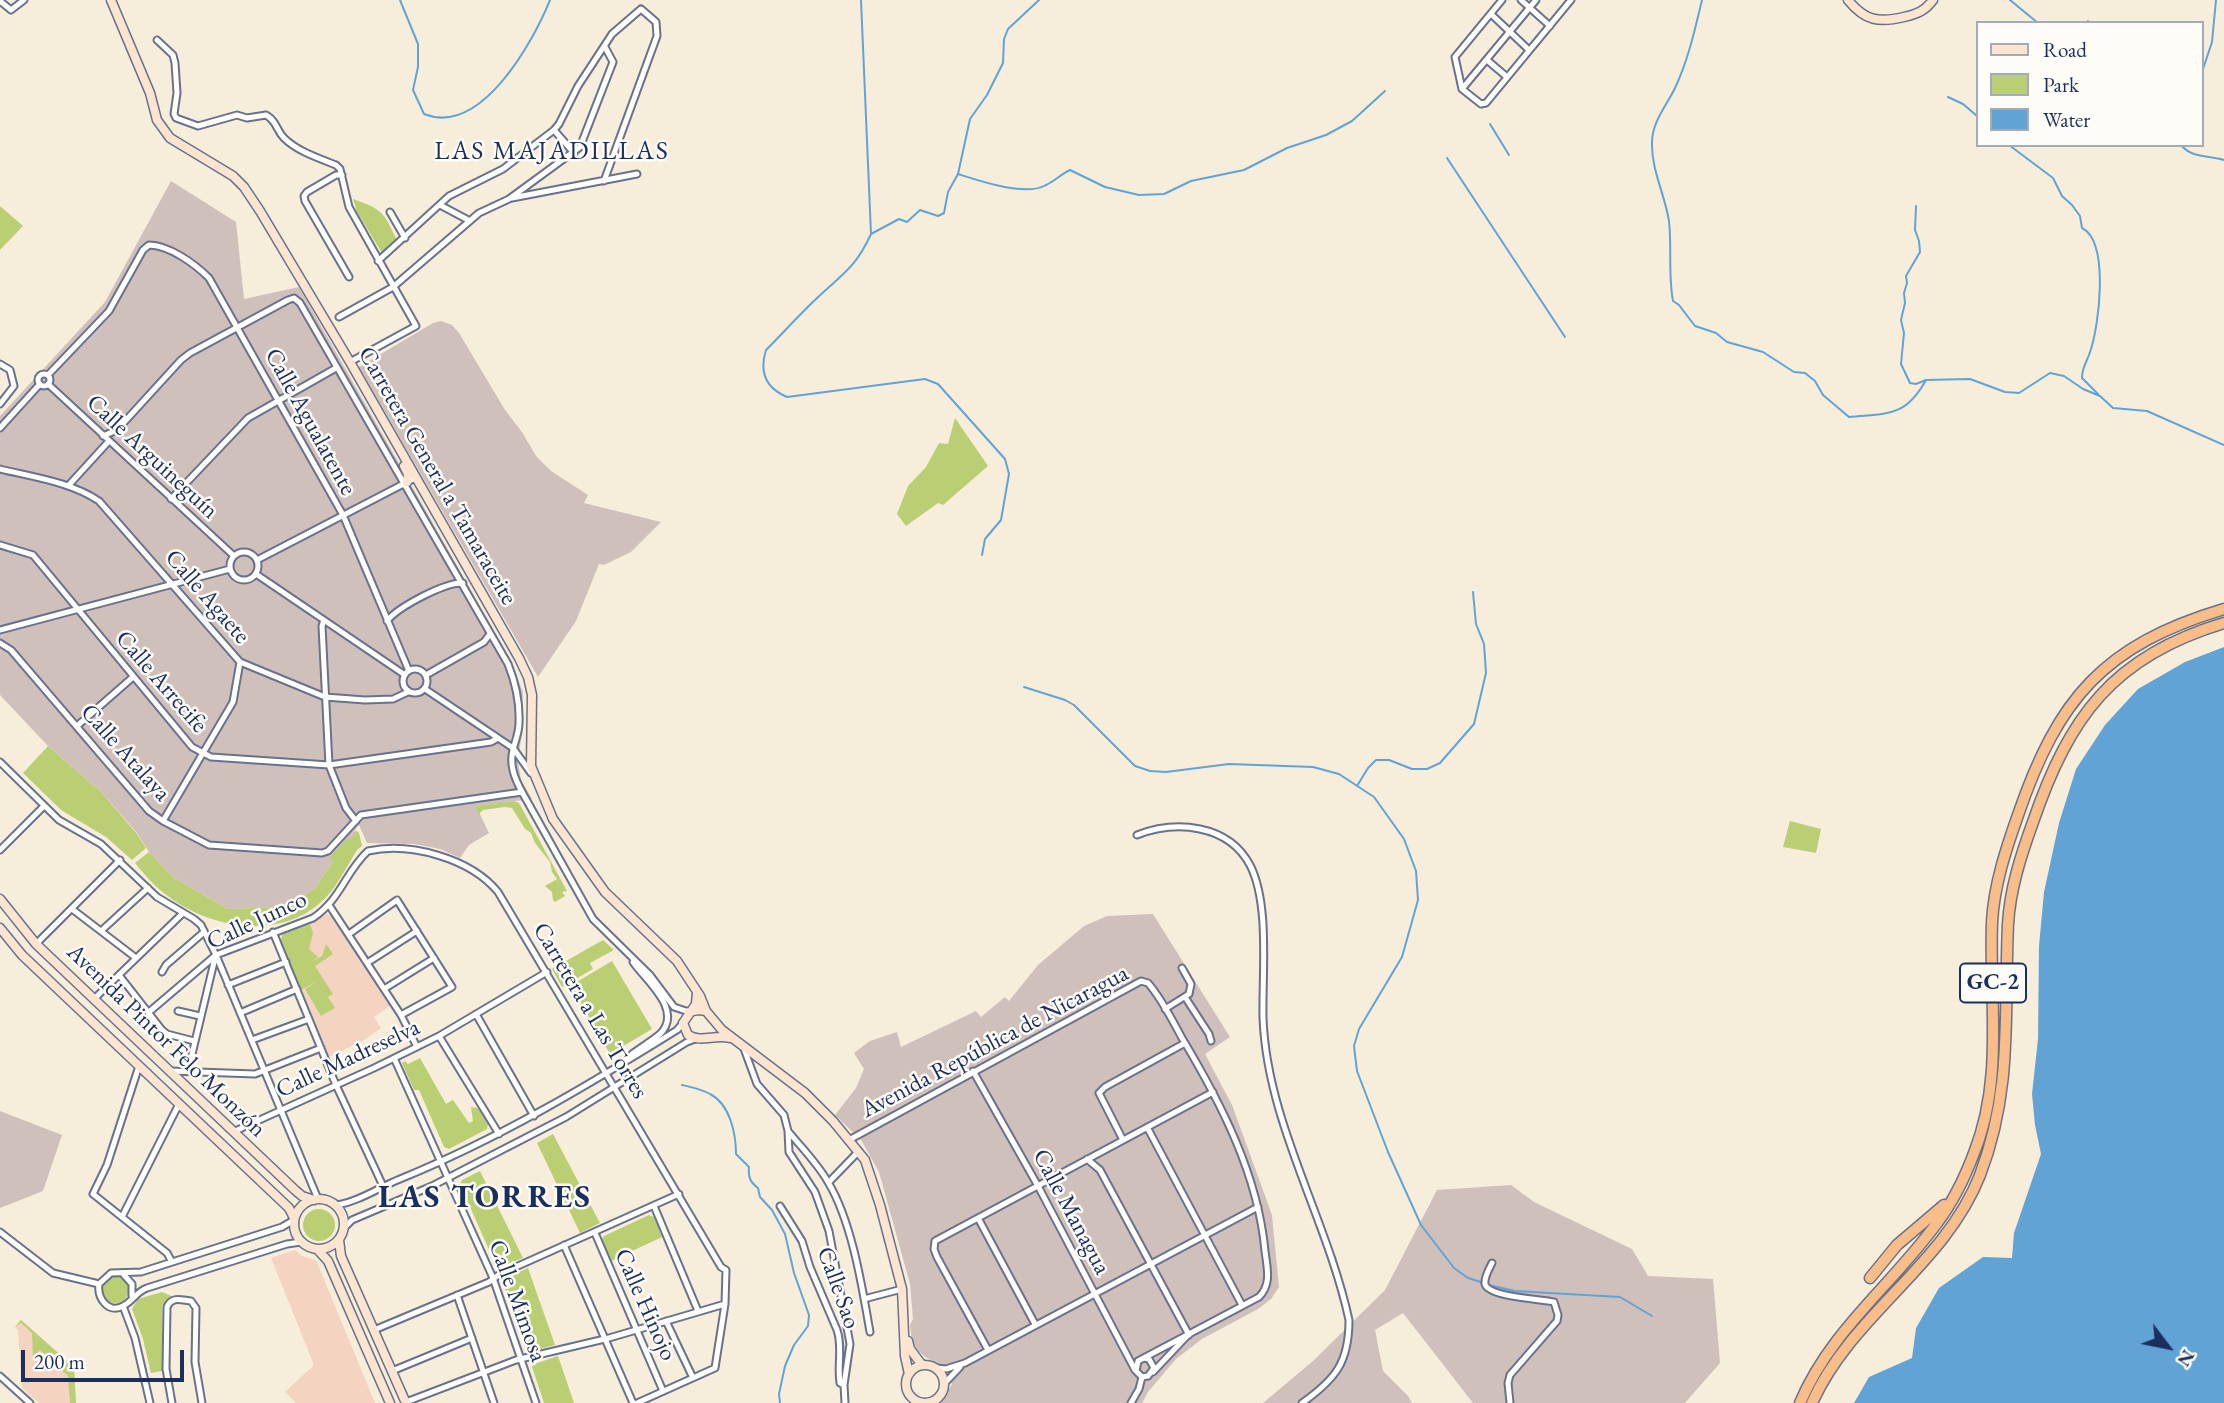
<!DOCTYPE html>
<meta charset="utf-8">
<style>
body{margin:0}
#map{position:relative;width:2224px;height:1403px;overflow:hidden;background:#f7eddb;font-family:"EB Garamond",serif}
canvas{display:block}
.legend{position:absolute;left:1976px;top:21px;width:228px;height:126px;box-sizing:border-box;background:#fdfcf7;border:2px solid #a3aaba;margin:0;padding:9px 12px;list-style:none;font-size:21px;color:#1b2f5e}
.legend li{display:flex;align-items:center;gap:14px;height:35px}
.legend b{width:35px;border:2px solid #a3aaba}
.north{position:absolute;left:2133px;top:1312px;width:70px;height:70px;-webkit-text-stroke:5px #fdfcf7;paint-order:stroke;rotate:122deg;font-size:19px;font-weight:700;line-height:28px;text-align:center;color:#1b2f5e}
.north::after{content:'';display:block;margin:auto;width:24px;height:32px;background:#1b2f5e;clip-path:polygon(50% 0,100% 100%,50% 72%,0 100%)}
.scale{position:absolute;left:21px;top:1350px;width:163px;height:32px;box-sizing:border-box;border:4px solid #1b2f5e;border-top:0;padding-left:9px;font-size:21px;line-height:24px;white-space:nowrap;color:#1b2f5e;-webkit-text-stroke:5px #fdfcf7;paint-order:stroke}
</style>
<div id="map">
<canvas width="2224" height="1403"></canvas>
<ul class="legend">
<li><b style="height:9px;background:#fce5d0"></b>Road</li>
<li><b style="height:19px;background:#bacf73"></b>Park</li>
<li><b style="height:19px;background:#62a3d5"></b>Water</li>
</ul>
<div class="north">N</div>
<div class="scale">200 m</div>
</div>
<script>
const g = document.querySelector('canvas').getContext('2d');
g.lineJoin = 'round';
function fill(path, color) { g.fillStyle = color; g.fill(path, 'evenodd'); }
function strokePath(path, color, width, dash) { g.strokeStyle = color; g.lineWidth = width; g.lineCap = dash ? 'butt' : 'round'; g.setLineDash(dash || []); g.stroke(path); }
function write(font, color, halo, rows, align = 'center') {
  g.font = font + ' "EB Garamond",serif'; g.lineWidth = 5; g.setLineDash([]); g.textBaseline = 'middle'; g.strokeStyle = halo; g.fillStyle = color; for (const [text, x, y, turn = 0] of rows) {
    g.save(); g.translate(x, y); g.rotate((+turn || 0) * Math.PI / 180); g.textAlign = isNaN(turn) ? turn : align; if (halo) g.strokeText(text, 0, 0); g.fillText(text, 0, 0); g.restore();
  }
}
fill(new Path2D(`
 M 326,914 L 332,915 L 390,1006 L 374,1017 L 381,1028 L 364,1040 L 331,1056 L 328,1056 L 280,941 L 283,934 L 310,924 Z
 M 295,1250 L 302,1256 L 316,1260 L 375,1403 L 296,1403 L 285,1392 L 314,1365 L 271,1258 Z
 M 21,1320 L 74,1367 L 76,1403 L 39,1403 L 22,1388 L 18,1330 L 15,1327 Z`), '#f4d3c0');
fill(new Path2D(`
 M 171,181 L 236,222 L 244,299 L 299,287 L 511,661 L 523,692 L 522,732 L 518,762 L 521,780 L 532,799 L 476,806 L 489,833 L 469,845 L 460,858 L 440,849 L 414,844 L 367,843 L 359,825 L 354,831 L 356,834 L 333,861 L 315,889 L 281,907 L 228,909 L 174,878 L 149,852 L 137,833 L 101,792 L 48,746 L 0,695 L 0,416 L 105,302 Z
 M 441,321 L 452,325 L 459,333 L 505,410 L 522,432 L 536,456 L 551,471 L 588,495 L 584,503 L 661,522 L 631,552 L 604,565 L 599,564 L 576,621 L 538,677 L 359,367 L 433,323 Z
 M 1153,914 L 1230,1037 L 1205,1054 L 1232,1105 L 1272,1215 L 1279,1287 L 1271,1299 L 1258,1309 L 1202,1339 L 1176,1359 L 1148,1392 L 1142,1403 L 939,1403 L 952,1384 L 937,1362 L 928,1359 L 918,1351 L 912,1341 L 910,1325 L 913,1319 L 910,1284 L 879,1172 L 861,1140 L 835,1115 L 856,1088 L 864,1069 L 854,1053 L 870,1041 L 897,1032 L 901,1047 L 976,1011 L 981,1017 L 1005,997 L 1009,1001 L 1038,965 L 1084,926 L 1107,916 Z
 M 0,1111 L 62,1135 L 43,1191 L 0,1208 Z
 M 1511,1185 L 1534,1202 L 1632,1249 L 1648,1276 L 1713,1279 L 1720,1363 L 1685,1403 L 1473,1403 L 1403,1313 L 1375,1330 L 1383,1371 L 1408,1396 L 1412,1403 L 1263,1403 L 1313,1361 L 1385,1290 L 1437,1190 Z`), '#d0c0bc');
fill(new Path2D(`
 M 353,199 C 384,210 383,212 397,240 L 382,253 L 357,212 Z
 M 0,206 L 23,226 L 0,250 Z
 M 955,418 L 988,466 L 943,505 L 938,503 L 906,526 L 897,514 L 908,486 L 926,467 L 939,443 L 948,444 Z
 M 48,746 L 101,792 L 137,834 L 146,848 L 132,860 L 106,837 L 61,810 L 23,773 Z
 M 514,801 L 519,803 L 567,891 L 562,892 L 565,896 L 555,902 L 553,900 L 552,892 L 545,886 L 557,879 L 552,872 L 550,862 L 535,843 L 531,833 L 525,829 L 512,808 L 505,807 L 483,810 L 479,814 L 475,806 Z
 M 1790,821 L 1821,829 L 1816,853 L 1783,847 Z
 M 355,830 L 359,833 L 362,846 L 357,850 C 346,867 336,890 320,903 C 276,941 208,928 165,894 C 154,886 144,874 135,863 L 149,852 L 174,878 L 228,909 L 281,907 L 315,889 L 333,861 L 330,857 L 347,839 L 351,839 L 355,834 Z
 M 310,924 L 313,933 L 309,949 L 318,957 L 311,962 L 322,956 L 326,944 L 333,954 L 315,966 L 333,994 L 328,997 L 335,1008 L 321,1016 L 305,989 L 319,980 L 301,990 L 280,941 L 283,934 Z
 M 603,940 L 614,950 L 590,963 L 593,969 L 562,987 L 552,969 Z
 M 612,961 L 652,1029 L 610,1054 L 570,986 Z
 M 420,1058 L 446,1104 L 453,1100 L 469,1123 L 473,1121 L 471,1107 L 478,1108 L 488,1124 L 487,1129 L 449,1149 L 444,1147 L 419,1090 L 414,1090 L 402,1063 L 405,1061 L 408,1064 Z
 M 553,1134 L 600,1223 L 580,1233 L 537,1143 Z
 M 480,1171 L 523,1258 L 497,1268 L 460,1184 L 462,1180 Z
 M303 1225a16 16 0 1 1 32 0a16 16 0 1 1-32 0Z
 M 649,1215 L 654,1217 L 662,1237 L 611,1261 L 602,1239 L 604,1236 Z
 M 528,1268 L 555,1345 L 530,1352 L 526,1350 L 502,1280 Z
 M101 1289a14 14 0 1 1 28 0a14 14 0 1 1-28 0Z
 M 162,1292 L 174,1297 L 166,1305 L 162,1305 L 162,1371 L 151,1373 L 143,1339 L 132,1309 L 138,1299 Z
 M 21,1320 L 74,1367 L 76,1403 L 70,1403 L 68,1376 L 40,1350 L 33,1357 L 32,1333 L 21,1323 L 15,1327 Z
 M 558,1356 L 574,1403 L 544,1403 L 532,1367 L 534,1364 Z`), '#bacf73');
fill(new Path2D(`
 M 2224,647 L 2224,1403 L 1854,1403 L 1869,1377 L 1912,1358 L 1916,1328 L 1939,1288 L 1983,1257 L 2012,1258 L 2014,1233 L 2041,1154 L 2035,1125 L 2032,1094 L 2038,1039 L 2039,946 L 2044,892 L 2059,823 L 2076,769 L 2105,725 L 2138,689 L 2185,662 Z`), '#62a3d5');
strokePath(new Path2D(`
 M 400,0 L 418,44 L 418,67 L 413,90 L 424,114 C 481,137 533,42 550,0
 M 861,0 L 871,234 C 855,269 842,274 816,299 C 799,315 783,333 766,350 C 759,372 766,388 787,397 L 925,379 L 938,384 L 1005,459 L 1009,474 L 1001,520 L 985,539 L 982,555
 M 1702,0 C 1695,29 1688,61 1675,88 C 1667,105 1652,122 1652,142 C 1651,169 1665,195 1669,221 C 1672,248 1668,275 1673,301 L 1679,305 L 1695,326 L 1716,333 L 1727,342 L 1763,352 L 1794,372 L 1805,373 L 1815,381 L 1823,395 L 1849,417 C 1887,413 1905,418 1926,380
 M 2010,0 L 2038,23
 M 2088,21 L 2089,23
 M 2201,75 L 2212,42 L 2216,0
 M 1948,97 L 1963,104 L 1977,116
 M 1490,124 L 1509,155
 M 2009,145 L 2053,178 L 2062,196 L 2072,205 L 2080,216 L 2082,228 C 2110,242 2099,327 2090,352 C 2087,362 2082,367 2082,378 L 2098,394
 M 2181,145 C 2193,159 2208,155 2224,160
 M 1447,158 L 1565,337
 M 958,174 C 980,181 1026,197 1046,185 C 1055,181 1061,174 1070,170 L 1105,187 L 1139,195 L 1164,194 L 1191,181 L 1244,170 L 1287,148 L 1326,135 L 1352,121 L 1385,91
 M 1916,206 L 1915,230 L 1919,241 L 1920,252 L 1906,276 L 1907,283 L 1904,293 L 1905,303 L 1901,320 L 1904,333 L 1901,364 L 1910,383 L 1916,384 L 1926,380 L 1970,379 L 2005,392 L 2019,393 L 2050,373 L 2064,376 L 2083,389 L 2100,396 L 2113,408 L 2147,411 L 2224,445
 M 871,234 L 899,219 L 907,222 L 920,210 L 938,216 L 944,213 L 948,192 L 958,174 L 970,119 L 987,95 L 1003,63 L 1004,39 L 1008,29 L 1039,0
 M 1024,687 L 1065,700 L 1074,705 L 1135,766 L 1150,771 L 1166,772 L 1229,764 L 1313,767 L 1339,774 L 1374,797 L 1404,839 L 1416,871 L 1418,900 L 1402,957 L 1359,1029 L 1354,1046 L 1357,1071 L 1388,1152 L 1421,1225 L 1454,1268 L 1468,1278 L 1484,1283
 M 1357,786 L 1368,768 L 1376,760 L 1389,760 L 1412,769 L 1427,769 L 1440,763 L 1474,724 L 1486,673 L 1484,644 L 1476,624 L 1473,592
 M 682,1085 C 691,1087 701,1089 710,1094 C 730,1104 736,1134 736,1154 L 749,1167 C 748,1177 750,1182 758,1188 L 760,1197 L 772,1210 L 785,1234 L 794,1273 L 809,1315 L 808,1326 L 794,1345 L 785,1366 L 779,1394 L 780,1403
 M 1489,1285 L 1515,1291 L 1620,1297 L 1652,1316`), '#62a3d5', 2);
const street = new Path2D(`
 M 1502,0 L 1455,57 L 1462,89 L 1481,104 L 1486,103 L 1571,0
 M 1521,0 L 1550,26
 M 0,1 L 11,10 L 24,0
 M 1491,14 L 1529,50
 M 157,40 L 173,55 L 175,63 L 177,93 L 174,114 L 176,118 L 198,126 L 237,115 L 247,118 L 266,115 C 277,121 276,130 284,138 C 297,151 318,158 336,165 L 340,169 L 349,207 L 416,326 L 350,362
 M 1487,60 L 1507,77
 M 1462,89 L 1536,0
 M 554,130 L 574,153
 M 342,175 L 336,175 L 307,192 L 304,196 L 305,201 L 349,277
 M 512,198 L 637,174
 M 440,205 L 470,221
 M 390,212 L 405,238
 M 378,261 L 449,196 L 503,169 L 554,130 L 559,124 L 578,86 L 612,34 L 641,9 L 656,22 L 657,36 L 604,181
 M 339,317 L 393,287 L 479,213 L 509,199 L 580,147 L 613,62 L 605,47
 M 0,364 L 10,370 L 14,386 L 0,404
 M38 380a6 6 0 1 1 12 0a6 6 0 1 1-12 0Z
 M 48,375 L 109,311 L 143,250 L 149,245 C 169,245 195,264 209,278 L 343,515 L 409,671
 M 48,384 L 234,556
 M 0,428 L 40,384
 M 103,436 L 117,430 L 181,360 L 190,353 L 288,300 L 294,298 L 300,303 L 508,664 C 516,684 520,701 519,723 C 519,733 515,741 513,750 C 509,765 515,779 522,792 L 593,919 L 650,975 L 674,1007 L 689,1012
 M 0,469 C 33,477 71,482 99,501 L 240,662 L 325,697 L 365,700 L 393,699 L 408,692
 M 68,486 L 109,441
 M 171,499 L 248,418 L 336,368
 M 0,545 L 33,555 L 192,747 L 211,757 L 329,765 L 491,742 L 498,738
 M230 566a14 14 0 1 1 28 0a14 14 0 1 1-28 0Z
 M 257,560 L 415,478
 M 256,574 L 405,675
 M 324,620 L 322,626 L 329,765 L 346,808 L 356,821
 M 387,621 C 398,607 445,582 463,583
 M 0,630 L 230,569
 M 0,643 L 11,650 L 149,811 L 163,821 L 209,845 L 322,853 L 328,851 L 361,815 L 522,792
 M403 681a12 12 0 1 1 24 0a12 12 0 1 1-24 0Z
 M 426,675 L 484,642 L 490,634
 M 425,689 L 513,748 L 531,773
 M 77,726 L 133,677
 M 0,762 L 59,820 L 101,844 L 157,897 L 194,919 L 201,925 L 216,955 L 318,1199
 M 163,821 L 233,702 L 240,662
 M 1137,835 C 1176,820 1228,824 1250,865 C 1270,904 1262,974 1263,1018 C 1267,1123 1327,1218 1349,1320 C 1349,1362 1336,1379 1302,1403
 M 0,850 L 44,806
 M 329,905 L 401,1015 L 417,1047
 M 72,909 L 136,958
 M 101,931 L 148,888
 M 273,932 L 336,1085 L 383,1186
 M 349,934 L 397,900 L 452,987 L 401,1015
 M 36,944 L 120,860
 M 367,963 L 417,931
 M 162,972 L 166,965 L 204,932
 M 119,975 L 162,1030 L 167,1034 L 194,1041
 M 228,985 L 286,962
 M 384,989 L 434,958
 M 1185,997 L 1209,1034 L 1211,1041
 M 94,999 L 182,914
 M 1165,1009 L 1189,994 L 1191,984 L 1182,968
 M 178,1011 L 200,1016
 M 149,1012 L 216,955 L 313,918 C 342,898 345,872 368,851 C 410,842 470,858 498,892 L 721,1267 L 726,1270 L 725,1304 L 715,1368 L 637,1403
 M 240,1013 L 297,989
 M 476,1014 L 534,1116
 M 439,1036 L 499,1134
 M 252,1040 L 309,1019
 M 743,1046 L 757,1084 L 784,1115 L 788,1131 L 789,1152 L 815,1192 L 829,1231 L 850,1344 L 844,1385 L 845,1403
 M 632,1054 C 641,1047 652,1041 660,1034 C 684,1010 645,980 633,962
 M 394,1058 L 493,1278 L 536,1403
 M 139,1066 L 107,1165 L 93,1194 L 167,1253 L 172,1262
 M 170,1071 L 255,1074 L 321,1048
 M 188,1071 L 215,958
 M 973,1071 L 1038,1186 L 1135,1370
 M 1147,1127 L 1242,1305
 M 788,1131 C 801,1147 818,1164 828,1182 C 852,1222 862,1286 870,1332
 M 233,1132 L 374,1068 L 439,1036 L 547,972
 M 849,1140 L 1141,981 L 1148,983 C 1162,999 1172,1020 1182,1038 C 1221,1103 1258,1175 1265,1251 C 1267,1268 1272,1284 1259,1297 L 1138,1361 L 1136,1371 L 1142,1377 L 1148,1376 L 1154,1368 L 1149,1359 L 1144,1358
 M 1123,1140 L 1099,1093 L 1105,1087 L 1185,1043
 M 1087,1159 L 1100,1170 L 1189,1335
 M 829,1182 L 859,1151
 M 336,1205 C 358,1202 380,1187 400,1179 C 498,1139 587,1086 677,1030 L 683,1023
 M 654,1206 L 698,1311
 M 780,1206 L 802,1241 L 810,1267 L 837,1330 C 843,1347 837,1365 840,1383 L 844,1385
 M 122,1217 L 179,1104
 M 978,1218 L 1035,1324
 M 294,1220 L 282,1227 L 141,1272 L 111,1273 L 99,1284 C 97,1298 108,1314 123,1306 C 133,1301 136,1292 147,1288 L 287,1244 L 301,1242
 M 344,1228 L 352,1220 L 432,1186 L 566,1117 L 687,1042 L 695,1039
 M 0,1232 L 53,1273 L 99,1284
 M 595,1233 L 663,1391
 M 564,1245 L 633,1403
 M 1492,1263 C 1489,1269 1484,1277 1485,1284 C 1488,1297 1541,1299 1554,1302 L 1558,1315 L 1557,1321 L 1510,1375 L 1508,1383 L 1510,1403
 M 124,1275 L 132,1284 L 132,1296
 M 457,1295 L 494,1403
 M 864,1299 L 902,1289
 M 123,1306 L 135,1338 L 150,1403
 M 666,1321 L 693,1378
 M 374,1330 L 489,1282 L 500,1274 L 679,1194
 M 988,1350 L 937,1257 L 934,1249 L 935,1241 L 1213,1092
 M 936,1368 L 946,1369 L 965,1363 L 1258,1207
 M 392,1371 L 472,1338
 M 1153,1372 L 1187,1336
 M 0,1376 L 30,1403
 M 944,1384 L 960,1367
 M 406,1402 L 516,1360 L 609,1338 L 725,1304
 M 172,1403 L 166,1369 L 167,1307 C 172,1296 181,1300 191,1301 L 196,1308 L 195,1362 L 202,1403
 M 1131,1403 L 1139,1389 L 1142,1377`);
const secondary = new Path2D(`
 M 111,0 L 150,93 L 157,120 L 170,138 L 233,176 L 244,187 L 260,211 L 350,362 L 519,658 L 528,677 L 532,695 L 531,766 L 553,819 L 605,892 L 677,961 L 700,996 L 706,1011
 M 1848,0 C 1865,21 1879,23 1904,17 C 1917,14 1925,11 1933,0
 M 404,466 L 408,474 L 407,482
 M 0,899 L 36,944 L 295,1190 L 302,1196 L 314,1200
 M 0,928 L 22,955 L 289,1208 L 294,1218
 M 697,993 L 696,1004 L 683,1023 L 688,1035 C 701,1043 715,1034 730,1038
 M 689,1012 L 698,1010 L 706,1011 L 722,1030 L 805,1093 L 833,1121 L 865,1160 L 880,1205 L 902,1289 L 905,1356 L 909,1374
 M294 1224a25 25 0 1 1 50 0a25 25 0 1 1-50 0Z
 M 339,1240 L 341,1256 L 406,1403
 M 318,1250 L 328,1261 L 390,1403
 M 908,1341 L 910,1349 L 922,1365
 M906 1384a19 19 0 1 1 38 0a19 19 0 1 1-38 0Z`);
const highway = new Path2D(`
 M 1870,1278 L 1897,1245 L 1944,1205
 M 1800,1403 C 1830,1331 1892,1285 1937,1223 C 1953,1202 1965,1177 1974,1153 C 2004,1078 1989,1000 1992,922 C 1994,885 2006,849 2018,815 C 2058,698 2104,645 2224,609
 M 1812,1403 C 1851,1315 1945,1265 1980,1175 C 2013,1089 2004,1013 2008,924 C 2010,889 2021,855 2033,822 C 2069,717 2113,656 2224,623`);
strokePath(street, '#68728a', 9);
strokePath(secondary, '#68728a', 11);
strokePath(highway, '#68728a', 13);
strokePath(street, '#fff', 5);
strokePath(secondary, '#fce5d0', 8);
strokePath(highway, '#f8bd89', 10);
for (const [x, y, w] of [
 [1993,983,66]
]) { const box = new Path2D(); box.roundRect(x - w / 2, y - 19.5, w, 39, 5); g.fillStyle = '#fdfcf7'; g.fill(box); strokePath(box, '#1b2f5e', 2); }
write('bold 23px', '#1b2f5e', null, [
 ["GC-2",1993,983]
]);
write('24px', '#1b2f5e', '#fdfcf7', [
 ["Calle Agualatente",310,422,61],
 ["Calle Arguineguín",152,457,43],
 ["Carretera General a Tamaraceite",437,476,60],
 ["Calle Agaete",207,597,49],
 ["Calle Arrecife",161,682,49],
 ["Calle Atalaya",125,753,48],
 ["Calle Junco",257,921,-25],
 ["Carretera a Las Torres",590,1011,59],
 ["Avenida Pintor Felo Monzón",166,1041,44],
 ["Avenida República de Nicaragua",995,1042,-28],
 ["Calle Madreselva",348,1059,-25],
 ["Calle Managua",1071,1212,62],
 ["Calle Sao",838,1288,70],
 ["Calle Mimosa",517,1301,70],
 ["Calle Hinojo",645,1305,66]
]);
g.letterSpacing = '2px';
write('26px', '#1b2f5e', '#fdfcf7', [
 ["LAS MAJADILLAS",552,152]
]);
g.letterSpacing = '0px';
g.letterSpacing = '2px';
write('bold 32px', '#1b2f5e', '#fdfcf7', [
 ["LAS TORRES",485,1198]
]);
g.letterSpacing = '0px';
</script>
